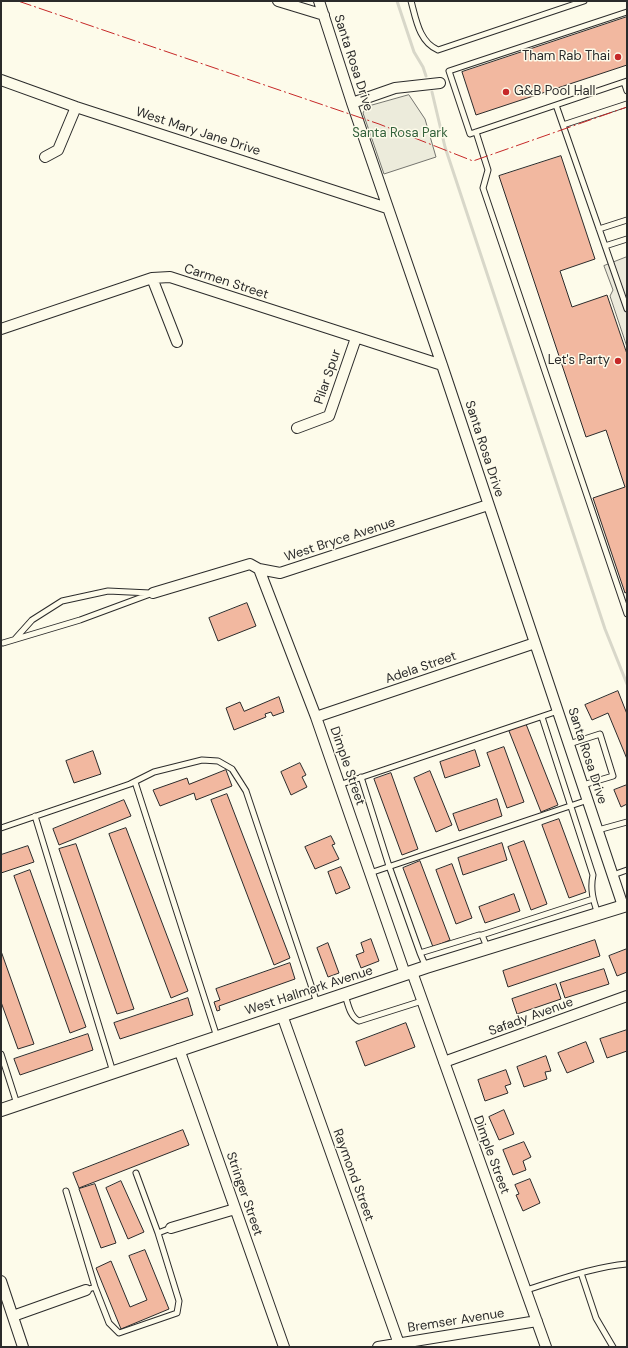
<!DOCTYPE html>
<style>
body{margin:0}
#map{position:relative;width:628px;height:1348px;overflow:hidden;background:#fdfbea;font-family:"DM Sans",sans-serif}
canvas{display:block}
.frame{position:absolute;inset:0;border:2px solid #2b2b2b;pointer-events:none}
</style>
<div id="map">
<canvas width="628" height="1348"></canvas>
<div class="frame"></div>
</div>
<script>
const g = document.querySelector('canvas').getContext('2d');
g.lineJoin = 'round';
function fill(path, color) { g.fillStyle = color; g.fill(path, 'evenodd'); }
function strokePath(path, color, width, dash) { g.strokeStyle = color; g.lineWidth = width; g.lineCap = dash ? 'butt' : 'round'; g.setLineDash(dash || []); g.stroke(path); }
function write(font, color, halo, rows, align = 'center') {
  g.font = font + ' "DM Sans",sans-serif'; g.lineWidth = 3; g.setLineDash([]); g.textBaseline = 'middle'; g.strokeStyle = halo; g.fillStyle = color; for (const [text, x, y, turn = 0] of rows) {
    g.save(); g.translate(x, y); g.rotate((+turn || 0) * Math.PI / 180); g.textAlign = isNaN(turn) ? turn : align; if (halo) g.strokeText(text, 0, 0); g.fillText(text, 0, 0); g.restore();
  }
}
const green = new Path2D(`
 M 409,95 L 425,119 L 436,157 L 384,174 L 363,113 L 366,107 Z`);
fill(green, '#ecebdb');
strokePath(green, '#74746e', 1);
const parking = new Path2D(`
 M 627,257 L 627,347 L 610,296 L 613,290 L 604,266 Z`);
fill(parking, '#eceadb');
strokePath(parking, '#74746e', 1);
strokePath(new Path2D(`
 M 397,1 L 414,52 L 423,67 L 426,76
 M 432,92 L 445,147 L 605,629 L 627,684`), '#d8d7c9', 3);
const building = new Path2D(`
 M 627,17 L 627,65 L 476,115 L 462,72 Z
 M 561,156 L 595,259 L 560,271 L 572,307 L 607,295 L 627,354 L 627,592 L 625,593 L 593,498 L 625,487 L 606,430 L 586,437 L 499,176 Z
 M 247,603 L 256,626 L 218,641 L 209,618 Z
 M 618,691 L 627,714 L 627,759 L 608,713 L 592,720 L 585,705 Z
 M 279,697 L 284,712 L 273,716 L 271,712 L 265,714 L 266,717 L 234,730 L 226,708 L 240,702 L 244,711 Z
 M 526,724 L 558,805 L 541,812 L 509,731 Z
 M 504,747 L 524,802 L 507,808 L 487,753 Z
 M 475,750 L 480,766 L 445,778 L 440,762 Z
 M 93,751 L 101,774 L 74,783 L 66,761 Z
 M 300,763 L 306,775 L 302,777 L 307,787 L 291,795 L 281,772 Z
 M 226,770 L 232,786 L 196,800 L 194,793 L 160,806 L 153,790 L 187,778 L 189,784 Z
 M 430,771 L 452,825 L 436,832 L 414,778 Z
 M 391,773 L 418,849 L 402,855 L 374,779 Z
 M 627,785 L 627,804 L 621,807 L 614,790 Z
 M 227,794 L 290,958 L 274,965 L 211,800 Z
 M 497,799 L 502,816 L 459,831 L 453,814 Z
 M 124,800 L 131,816 L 59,845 L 53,829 Z
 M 559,819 L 586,892 L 569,898 L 542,825 Z
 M 126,828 L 188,991 L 171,998 L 109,834 Z
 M 331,836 L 335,844 L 332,845 L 339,859 L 315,869 L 305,847 Z
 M 524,841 L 547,904 L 531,910 L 508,847 Z
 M 502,843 L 507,860 L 463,875 L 458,858 Z
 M 76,844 L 134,1009 L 117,1014 L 59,849 Z
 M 28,846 L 34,862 L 1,873 L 1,855 Z
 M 420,861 L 450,940 L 433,947 L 403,868 Z
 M 452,864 L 472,918 L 456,924 L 436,870 Z
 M 341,867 L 350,888 L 336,894 L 328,872 Z
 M 30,870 L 86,1027 L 70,1033 L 14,876 Z
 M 514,894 L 520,911 L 485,923 L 479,907 Z
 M 371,939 L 379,961 L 361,968 L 356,955 L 364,952 L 361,943 Z
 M 595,940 L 600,956 L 508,987 L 503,971 Z
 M 328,943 L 339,973 L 328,977 L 317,948 Z
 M 627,949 L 627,972 L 617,976 L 609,956 Z
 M 1,951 L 34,1044 L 18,1049 L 1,1002 Z
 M 290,963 L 295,979 L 219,1006 L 220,1010 L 217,1011 L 214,1002 L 220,1000 L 216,989 Z
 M 604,969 L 609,984 L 565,998 L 560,983 Z
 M 556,984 L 561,999 L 517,1014 L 512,999 Z
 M 188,998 L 193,1015 L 120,1039 L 114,1023 Z
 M 406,1023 L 415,1047 L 365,1066 L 356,1042 Z
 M 627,1030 L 627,1051 L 607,1058 L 600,1039 Z
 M 88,1034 L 93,1050 L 20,1075 L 14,1059 Z
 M 586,1042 L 594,1062 L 567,1073 L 558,1053 Z
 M 546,1056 L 551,1071 L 545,1072 L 547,1079 L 524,1087 L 517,1067 Z
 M 506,1070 L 511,1084 L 505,1086 L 508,1093 L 485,1101 L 478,1080 Z
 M 504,1110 L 514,1134 L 499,1140 L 489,1117 Z
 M 183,1130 L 189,1145 L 79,1188 L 73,1173 Z
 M 524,1142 L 531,1157 L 523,1161 L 526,1170 L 513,1175 L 503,1150 Z
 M 530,1179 L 540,1203 L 523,1211 L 516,1195 L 519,1194 L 515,1185 Z
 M 121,1181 L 144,1232 L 128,1239 L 106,1188 Z
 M 95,1184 L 116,1243 L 101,1248 L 79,1189 Z
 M 145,1250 L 169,1309 L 121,1329 L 96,1268 L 111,1261 L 130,1307 L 147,1300 L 129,1256 Z`);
fill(building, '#f2b8a0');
strokePath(building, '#2b2b2b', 1);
const service = new Path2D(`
 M 411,1 C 416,19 419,42 438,50 L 584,1
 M 627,12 L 449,71 L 470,134 L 627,81
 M 624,82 L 627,91
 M 556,105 L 627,309
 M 563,125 L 627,104
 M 476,132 L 488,170 L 483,188 L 627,614
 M 599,229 L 627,220
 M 605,246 L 627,239
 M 15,639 L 32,620 L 62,601 L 108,591 L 150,593
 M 3,643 L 80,620 L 153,593
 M 542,717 L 593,875 C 590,889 593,900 598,914
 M 569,744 L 600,734 L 613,776 L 583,785
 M 361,777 L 389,866 L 420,953
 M 135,782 L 217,1037
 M 339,785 L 558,711
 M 35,816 L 113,1072
 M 1,828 L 130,784 L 154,772 L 202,760 L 218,761 L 232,769 L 246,791 L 317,1003
 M 598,830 L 627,822
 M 370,873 L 588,800
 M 613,875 L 627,870
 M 482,935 L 593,899
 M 426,967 L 420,953 L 479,935 L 482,935 L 487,947
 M 345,995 C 348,1004 350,1017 359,1021 L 422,1001
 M 1,1054 L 17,1104
 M 136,1173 L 158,1233
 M 66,1191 L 95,1287
 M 581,1273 L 596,1318 L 613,1347
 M 86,1290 L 95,1287 L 109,1323 L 119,1333 L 177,1313 L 179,1301 L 158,1233 L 171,1228
 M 526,1290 C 559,1280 593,1267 627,1264`);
const minor = new Path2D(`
 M 278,1 L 324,15
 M 319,1 L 352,103 L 442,365 L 623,906
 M 1,80 L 76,107 L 387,208
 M 352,103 L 395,88 L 440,83
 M 45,157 L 58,150 L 76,107
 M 152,278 L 177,342
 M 1,329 L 152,278 L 170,277 L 442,365
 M 297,428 L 329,416 L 356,338
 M 259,569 L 316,717 L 405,974
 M 153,593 L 250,564 L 259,569 L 280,573 L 488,505
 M 316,717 L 535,643
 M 412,972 L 546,1347
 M 282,1015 L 399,1344
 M 179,1049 L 284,1347
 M 444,1062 L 627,996
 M 171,1228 L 235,1209
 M 1,1281 L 23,1347
 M 13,1316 L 86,1290
 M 378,1347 L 537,1321`);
const tertiary = new Path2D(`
 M 1,1110 L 426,967 L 627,905`);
strokePath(service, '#2b2b2b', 7);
strokePath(minor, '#2b2b2b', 12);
strokePath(tertiary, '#2b2b2b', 14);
strokePath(service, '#fdfbea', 5);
strokePath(minor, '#fdfbea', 10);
strokePath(tertiary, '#fdfbea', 12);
strokePath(new Path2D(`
 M 18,1 L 379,124 L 473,161 L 627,107`), '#c62828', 1, [14, 3, 2, 3]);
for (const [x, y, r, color] of [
 [618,57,4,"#c62828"],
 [506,92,4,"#c62828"],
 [618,361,4,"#c62828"]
]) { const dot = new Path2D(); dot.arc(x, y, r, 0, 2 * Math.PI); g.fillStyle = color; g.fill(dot); strokePath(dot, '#fdfbea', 1.5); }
write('13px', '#2b2b2b', '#fdfbea', [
 ["Tham Rab Thai",610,57],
 ["G&B Pool Hall",514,92,"left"],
 ["Let's Party",610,361]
], 'right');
write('13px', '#2b2b2b', '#fdfbea', [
 ["Santa Rosa Drive",353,63,72],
 ["West Mary Jane Drive",198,132,18],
 ["Carmen Street",226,282,18],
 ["Pilar Spur",328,377,-71],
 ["Santa Rosa Drive",484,449,72],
 ["West Bryce Avenue",340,540,-18],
 ["Adela Street",421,668,-19],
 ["Santa Rosa Drive",587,756,72],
 ["Dimple Street",347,766,71],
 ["West Hallmark Avenue",309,991,-18],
 ["Safady Avenue",531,1017,-20],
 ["Dimple Street",491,1155,70],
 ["Raymond Street",353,1175,70],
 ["Stringer Street",244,1194,71],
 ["Bremser Avenue",456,1321,-9]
]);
write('13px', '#34623c', '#fdfbea', [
 ["Santa Rosa Park",400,134]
]);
</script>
